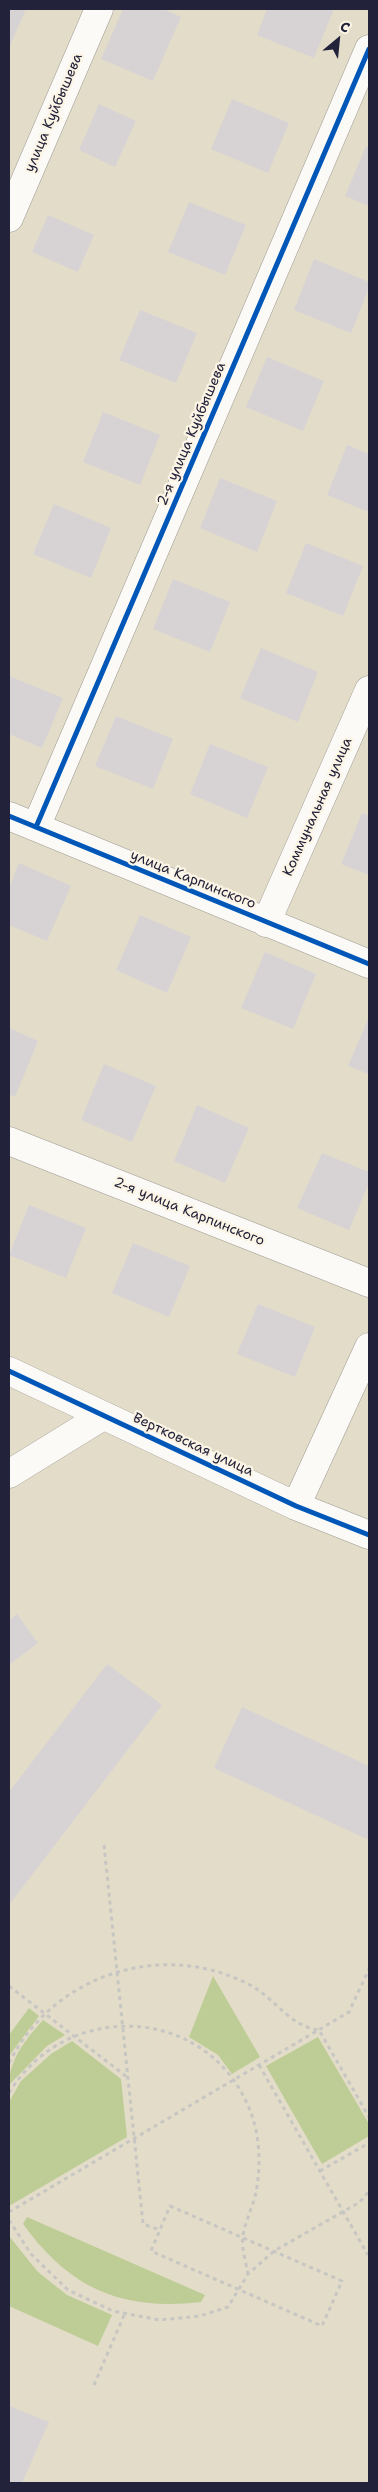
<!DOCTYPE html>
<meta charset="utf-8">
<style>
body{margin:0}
#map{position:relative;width:378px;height:2492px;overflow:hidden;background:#e3dcc9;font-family:"Shantell Sans",sans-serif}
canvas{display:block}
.frame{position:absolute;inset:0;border:10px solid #22223b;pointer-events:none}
.north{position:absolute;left:313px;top:15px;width:50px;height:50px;-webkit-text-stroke:4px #fcf5e5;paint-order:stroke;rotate:28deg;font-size:14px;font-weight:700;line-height:20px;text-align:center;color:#22223b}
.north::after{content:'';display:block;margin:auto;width:18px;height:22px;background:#22223b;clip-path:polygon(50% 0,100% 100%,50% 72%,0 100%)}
</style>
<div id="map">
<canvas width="378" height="2492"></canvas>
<div class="frame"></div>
<div class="north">С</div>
</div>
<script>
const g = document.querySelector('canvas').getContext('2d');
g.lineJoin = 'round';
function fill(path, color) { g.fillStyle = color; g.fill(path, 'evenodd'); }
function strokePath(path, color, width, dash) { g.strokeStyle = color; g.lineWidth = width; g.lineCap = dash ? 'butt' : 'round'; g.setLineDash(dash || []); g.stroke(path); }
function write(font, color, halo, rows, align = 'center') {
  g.font = font + ' "Shantell Sans",sans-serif'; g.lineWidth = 4.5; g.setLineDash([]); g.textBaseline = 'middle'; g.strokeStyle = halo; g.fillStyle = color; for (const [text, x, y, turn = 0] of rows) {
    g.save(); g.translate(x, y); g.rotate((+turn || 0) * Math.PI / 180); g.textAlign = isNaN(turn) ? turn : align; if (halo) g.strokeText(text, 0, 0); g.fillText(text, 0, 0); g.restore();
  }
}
fill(new Path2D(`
 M 213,1976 L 260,2057 L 232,2074 L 218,2055 L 189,2037 Z
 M 29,2008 L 39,2016 L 9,2056 L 9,2035 Z
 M 43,2020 L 65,2035 L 47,2046 L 9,2085 C 9,2059 27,2038 43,2020 Z
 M 318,2037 L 369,2124 L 369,2136 L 322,2164 L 266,2066 Z
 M 72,2041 L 121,2079 L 127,2137 L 9,2206 L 9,2102 L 21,2081 L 51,2054 Z
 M 27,2217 L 205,2295 L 201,2302 C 122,2311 70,2289 23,2224 Z
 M 9,2236 L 38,2272 L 67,2295 L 112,2315 L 98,2346 L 9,2306 Z`), '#bdcd95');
fill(new Path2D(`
 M 9,9 L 26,9 L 9,48 Z
 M 123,9 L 163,9 L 181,17 L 153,81 L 101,59 Z
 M 267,9 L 334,9 L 314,58 L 257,35 Z
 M 232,99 L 289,123 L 268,173 L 211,149 Z
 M 99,104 L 136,121 L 115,167 L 79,150 Z
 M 366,146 L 369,148 L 369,206 L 345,196 Z
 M 189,202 L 246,225 L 225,275 L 168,252 Z
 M 48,215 L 94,235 L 78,272 L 32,252 Z
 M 314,259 L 369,282 L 369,288 L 351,333 L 294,310 Z
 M 140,310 L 197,333 L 176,383 L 119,360 Z
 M 267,357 L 324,381 L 303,431 L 246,407 Z
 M 103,412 L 160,435 L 140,485 L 83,462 Z
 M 347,445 L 369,454 L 369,512 L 327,495 Z
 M 220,478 L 277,501 L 257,552 L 200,528 Z
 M 54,504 L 111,528 L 91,578 L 33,554 Z
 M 306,543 L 363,566 L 343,616 L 286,593 Z
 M 173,579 L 230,602 L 210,652 L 153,629 Z
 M 261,648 L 318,672 L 298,722 L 240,698 Z
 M 9,676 L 63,698 L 42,748 L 9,734 Z
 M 116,716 L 173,739 L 153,789 L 95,766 Z
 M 210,744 L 268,767 L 247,818 L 190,794 Z
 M 362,813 L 369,816 L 369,875 L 341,864 Z
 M 19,863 L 71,886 L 47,941 L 9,925 L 9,888 Z
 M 140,915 L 191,937 L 167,993 L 116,970 Z
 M 265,952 L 316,974 L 293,1029 L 241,1008 Z
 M 369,1017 L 369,1074 L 348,1066 Z
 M 9,1028 L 38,1041 L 15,1097 L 9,1094 Z
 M 104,1064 L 156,1086 L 132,1142 L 81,1120 Z
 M 197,1105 L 249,1128 L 225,1183 L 174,1161 Z
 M 322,1153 L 369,1172 L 369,1183 L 349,1230 L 297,1208 Z
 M 29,1205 L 86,1228 L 66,1278 L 9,1255 Z
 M 133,1243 L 190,1266 L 169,1317 L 112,1293 Z
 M 258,1304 L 315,1327 L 295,1377 L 237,1354 Z
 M 17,1614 L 38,1643 L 9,1665 L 9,1621 Z
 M 107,1664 L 162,1705 L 9,1905 L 9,1792 Z
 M 242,1707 L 369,1766 L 369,1840 L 214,1768 Z
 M 9,2406 L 49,2422 L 22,2483 L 9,2483 Z`), '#d7d3d5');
const minor = new Path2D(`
 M 9,218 L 99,9
 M 9,816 L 369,964
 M 36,827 L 369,49
 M 266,923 L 369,690
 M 9,1141 L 369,1283
 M 9,1371 L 296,1506 L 369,1535
 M 9,1474 L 103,1416
 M 296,1506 L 369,1347`);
strokePath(minor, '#9f9b93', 29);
strokePath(new Path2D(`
 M 104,1845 L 143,2224 L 160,2230
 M 9,1986 L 127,2077
 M 9,2063 C 53,1974 163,1939 250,1985 C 276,1999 289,2026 319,2030 L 369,2117
 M 259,2065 L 368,2255
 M 9,2093 C 67,1997 211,2005 251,2113 C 260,2137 261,2167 256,2192 C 253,2207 245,2221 243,2236 C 241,2247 246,2262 248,2274
 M 320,2171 L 369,2143
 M 170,2206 L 342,2281 L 322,2326 L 151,2251 Z
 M 9,2212 L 349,2012 L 369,1969
 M 9,2220 L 31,2254 L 68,2290 L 113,2311 L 160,2320 L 200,2316 L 228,2307 L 248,2274 L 274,2251 L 360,2202 L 369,2191
 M 94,2385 L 125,2313`), '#c7c6c3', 3, [4, 4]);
strokePath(minor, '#fbfaf7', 28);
strokePath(new Path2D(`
 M 9,816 L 369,964
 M 36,827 L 369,49
 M 9,1371 L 296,1506 L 369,1535`), '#0057b8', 5);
write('14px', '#22223b', '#fcf5e5', [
 ["улица Куйбышева",54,113,-67],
 ["2-я улица Куйбышева",192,434,-67],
 ["Коммунальная улица",318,807,-66],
 ["улица Карпинского",193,880,22],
 ["2-я улица Карпинского",189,1212,22],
 ["Вертковская улица",193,1445,25]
]);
</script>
